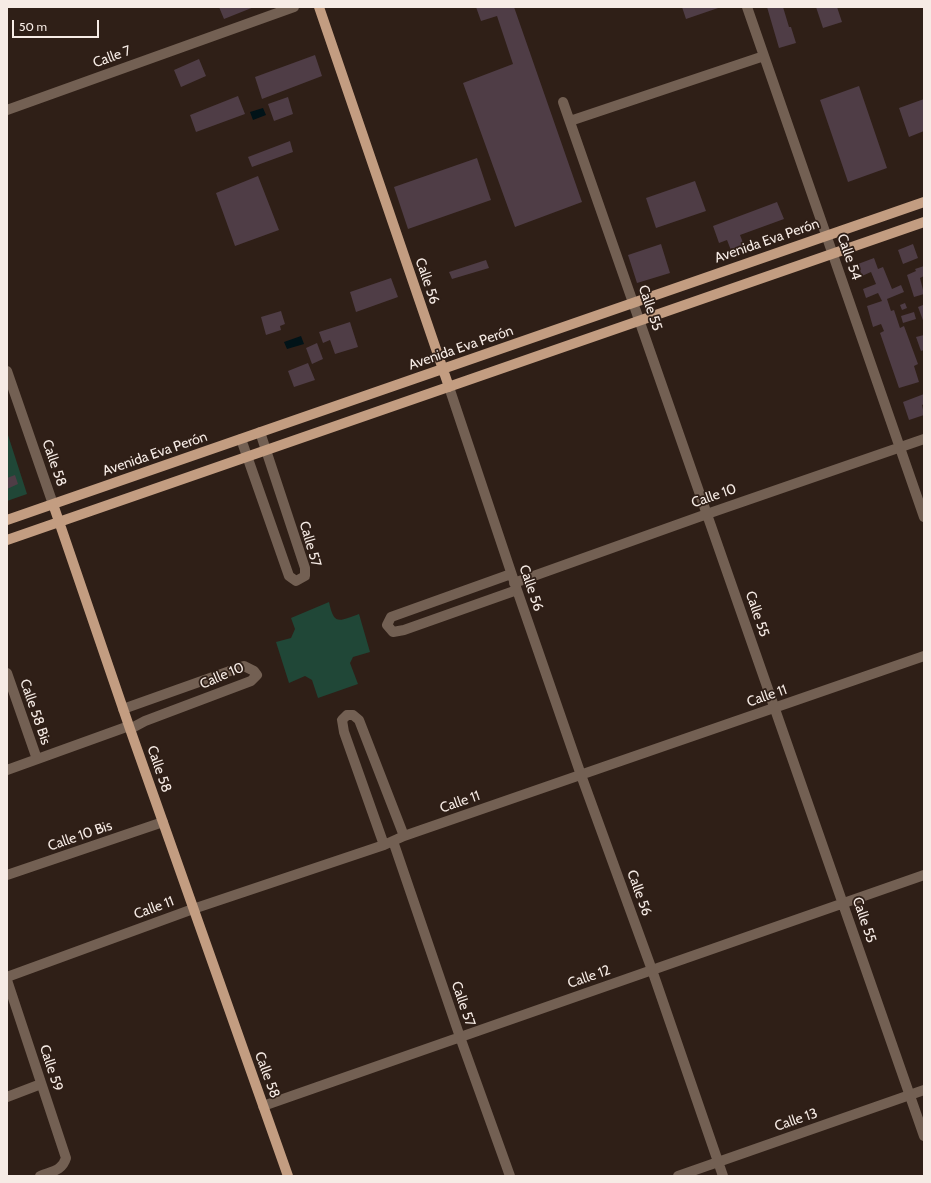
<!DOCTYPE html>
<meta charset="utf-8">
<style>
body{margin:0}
#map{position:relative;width:931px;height:1183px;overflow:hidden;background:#2f1f17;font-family:Cabin,sans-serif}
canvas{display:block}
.frame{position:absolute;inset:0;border:8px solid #f6ebe5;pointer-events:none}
.scale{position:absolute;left:12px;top:20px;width:87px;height:18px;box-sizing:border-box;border:2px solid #f6ebe5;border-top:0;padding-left:5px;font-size:12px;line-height:14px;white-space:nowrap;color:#f6ebe5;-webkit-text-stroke:3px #2f1f17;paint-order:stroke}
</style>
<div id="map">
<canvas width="931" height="1183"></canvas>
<div class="frame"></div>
<div class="scale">50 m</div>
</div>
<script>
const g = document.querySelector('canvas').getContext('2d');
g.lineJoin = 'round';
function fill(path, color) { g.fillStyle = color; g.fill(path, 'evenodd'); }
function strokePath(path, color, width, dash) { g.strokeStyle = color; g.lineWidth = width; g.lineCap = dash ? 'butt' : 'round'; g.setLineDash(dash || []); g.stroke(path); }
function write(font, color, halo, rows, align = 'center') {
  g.font = font + ' Cabin,sans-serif'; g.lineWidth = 3.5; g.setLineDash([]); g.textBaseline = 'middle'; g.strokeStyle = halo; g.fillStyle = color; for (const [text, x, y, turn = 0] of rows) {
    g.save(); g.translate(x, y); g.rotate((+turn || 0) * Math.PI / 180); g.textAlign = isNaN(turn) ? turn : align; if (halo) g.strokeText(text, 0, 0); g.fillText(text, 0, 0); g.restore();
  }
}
fill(new Path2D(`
 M 7,432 L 27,494 L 7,501 Z
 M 329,602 C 334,626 339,621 359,614 L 370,652 L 353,657 L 350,663 L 358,684 L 318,698 L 312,680 L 305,676 L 289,683 L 276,642 L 291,638 L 295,629 L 291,618 Z`), '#204737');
fill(new Path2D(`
 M 263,108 L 266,115 L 253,120 L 250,112 Z
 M 301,336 L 304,344 L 287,349 L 284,342 Z`), '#011318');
fill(new Path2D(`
 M 219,7 L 254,7 L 224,19 Z
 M 476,7 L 514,7 L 582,202 L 515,227 L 463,83 L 513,64 L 497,16 L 481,21 Z
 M 682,7 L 721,7 L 686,19 Z
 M 767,7 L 783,7 L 789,27 L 791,27 L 796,43 L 779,48 Z
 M 816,7 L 837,7 L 842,22 L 823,28 Z
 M 315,55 L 322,76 L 262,99 L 255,77 Z
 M 199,59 L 206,76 L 181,87 L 174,70 Z
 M 859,86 L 887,168 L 848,182 L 820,100 Z
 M 238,96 L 245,114 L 196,132 L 190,115 Z
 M 288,97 L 293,114 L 274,121 L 268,104 Z
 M 924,99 L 924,131 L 909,137 L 899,108 Z
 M 290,141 L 293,152 L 252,167 L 248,157 Z
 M 477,158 L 491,200 L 408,229 L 394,187 Z
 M 258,176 L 279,230 L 235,246 L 216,193 Z
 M 695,181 L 706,211 L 656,228 L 646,198 Z
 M 777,202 L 784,219 L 740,235 L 745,248 L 732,253 L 727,240 L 719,243 L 713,226 Z
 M 661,244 L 670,273 L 637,283 L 628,255 Z
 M 913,244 L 918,258 L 903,264 L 898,250 Z
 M 874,258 L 878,269 L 883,267 L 892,289 L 901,285 L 904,292 L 887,299 L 891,311 L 894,310 L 900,328 L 904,326 L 918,364 L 914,366 L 919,382 L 899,388 L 880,333 L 884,331 L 881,324 L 873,327 L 867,306 L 882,301 L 878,293 L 866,298 L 863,289 L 876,284 L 871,272 L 862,276 L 858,264 Z
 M 486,260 L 489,268 L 452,279 L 449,272 Z
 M 924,266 L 924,276 L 920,278 L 924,294 L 914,297 L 907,275 L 916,271 L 915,269 Z
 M 391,278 L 398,297 L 356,312 L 350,292 Z
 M 905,303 L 907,308 L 902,310 L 900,305 Z
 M 923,305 L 924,307 L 924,323 L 918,307 Z
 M 281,311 L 285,324 L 280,326 L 281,330 L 266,335 L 261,317 Z
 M 914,312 L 916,319 L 903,323 L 901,316 Z
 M 350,322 L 358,347 L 335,354 L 330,340 L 323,343 L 319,332 Z
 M 924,335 L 924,350 L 921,351 L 916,337 Z
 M 317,343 L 323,359 L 312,364 L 306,348 Z
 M 308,363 L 315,380 L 294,387 L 288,371 Z
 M 924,394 L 924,404 L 922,405 L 924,415 L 909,420 L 903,402 Z
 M 15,475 L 18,484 L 7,489 L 7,478 Z`), '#4f3d46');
strokePath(new Path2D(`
 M 747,7 L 924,517
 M 563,102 L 924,1136
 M 7,110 L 294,7
 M 570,121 L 764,56
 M 7,371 L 53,504
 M 449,387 L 517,590 L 581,775 L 652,970 L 723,1176
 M 241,439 L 289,576 L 296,581 L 305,576 L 305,568 L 260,432
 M 511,574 L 391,617 L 387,625 L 393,632 L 404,630 L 517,590
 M 514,583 L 707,514 L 924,439
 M 7,673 L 37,759
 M 123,709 L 244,666 L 254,671 L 257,675 L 251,681 L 145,721 L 130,729
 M 7,770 L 129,726
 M 393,841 L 460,1037 L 510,1176
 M 384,845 L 344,732 L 342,720 L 347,715 L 353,715 L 359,720 L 404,836
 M 7,875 L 163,822
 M 7,977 L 193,909 L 384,845 L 404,836 L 924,656
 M 7,980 L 66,1158 C 62,1171 52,1171 40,1176
 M 7,1097 L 41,1084
 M 263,1106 L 924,875
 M 678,1176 L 924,1090`), '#736053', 10);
strokePath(new Path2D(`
 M 319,7 L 449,387
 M 53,504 L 130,729 L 288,1176
 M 7,520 L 924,202
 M 7,540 L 924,222`), '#c39d81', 10);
write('14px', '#f6ebe5', '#2f1f17', [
 ["Calle 7",112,57,-20],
 ["Avenida Eva Perón",767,241,-19],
 ["Calle 54",849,257,71],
 ["Calle 56",427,281,71],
 ["Calle 55",650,308,71],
 ["Avenida Eva Perón",461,348,-19],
 ["Avenida Eva Perón",155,454,-19],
 ["Calle 58",54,463,71],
 ["Calle 10",714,496,-19],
 ["Calle 57",310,544,74],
 ["Calle 56",531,588,71],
 ["Calle 55",757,614,71],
 ["Calle 10",222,676,-23],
 ["Calle 11",767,696,-19],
 ["Calle 58 Bis",35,712,71],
 ["Calle 58",159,769,71],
 ["Calle 11",460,802,-19],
 ["Calle 10 Bis",80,836,-19],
 ["Calle 56",639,893,70],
 ["Calle 11",154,908,-20],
 ["Calle 55",864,920,71],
 ["Calle 12",589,977,-19],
 ["Calle 57",463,1004,71],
 ["Calle 59",51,1068,72],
 ["Calle 58",267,1075,70],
 ["Calle 13",796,1120,-19]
]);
</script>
